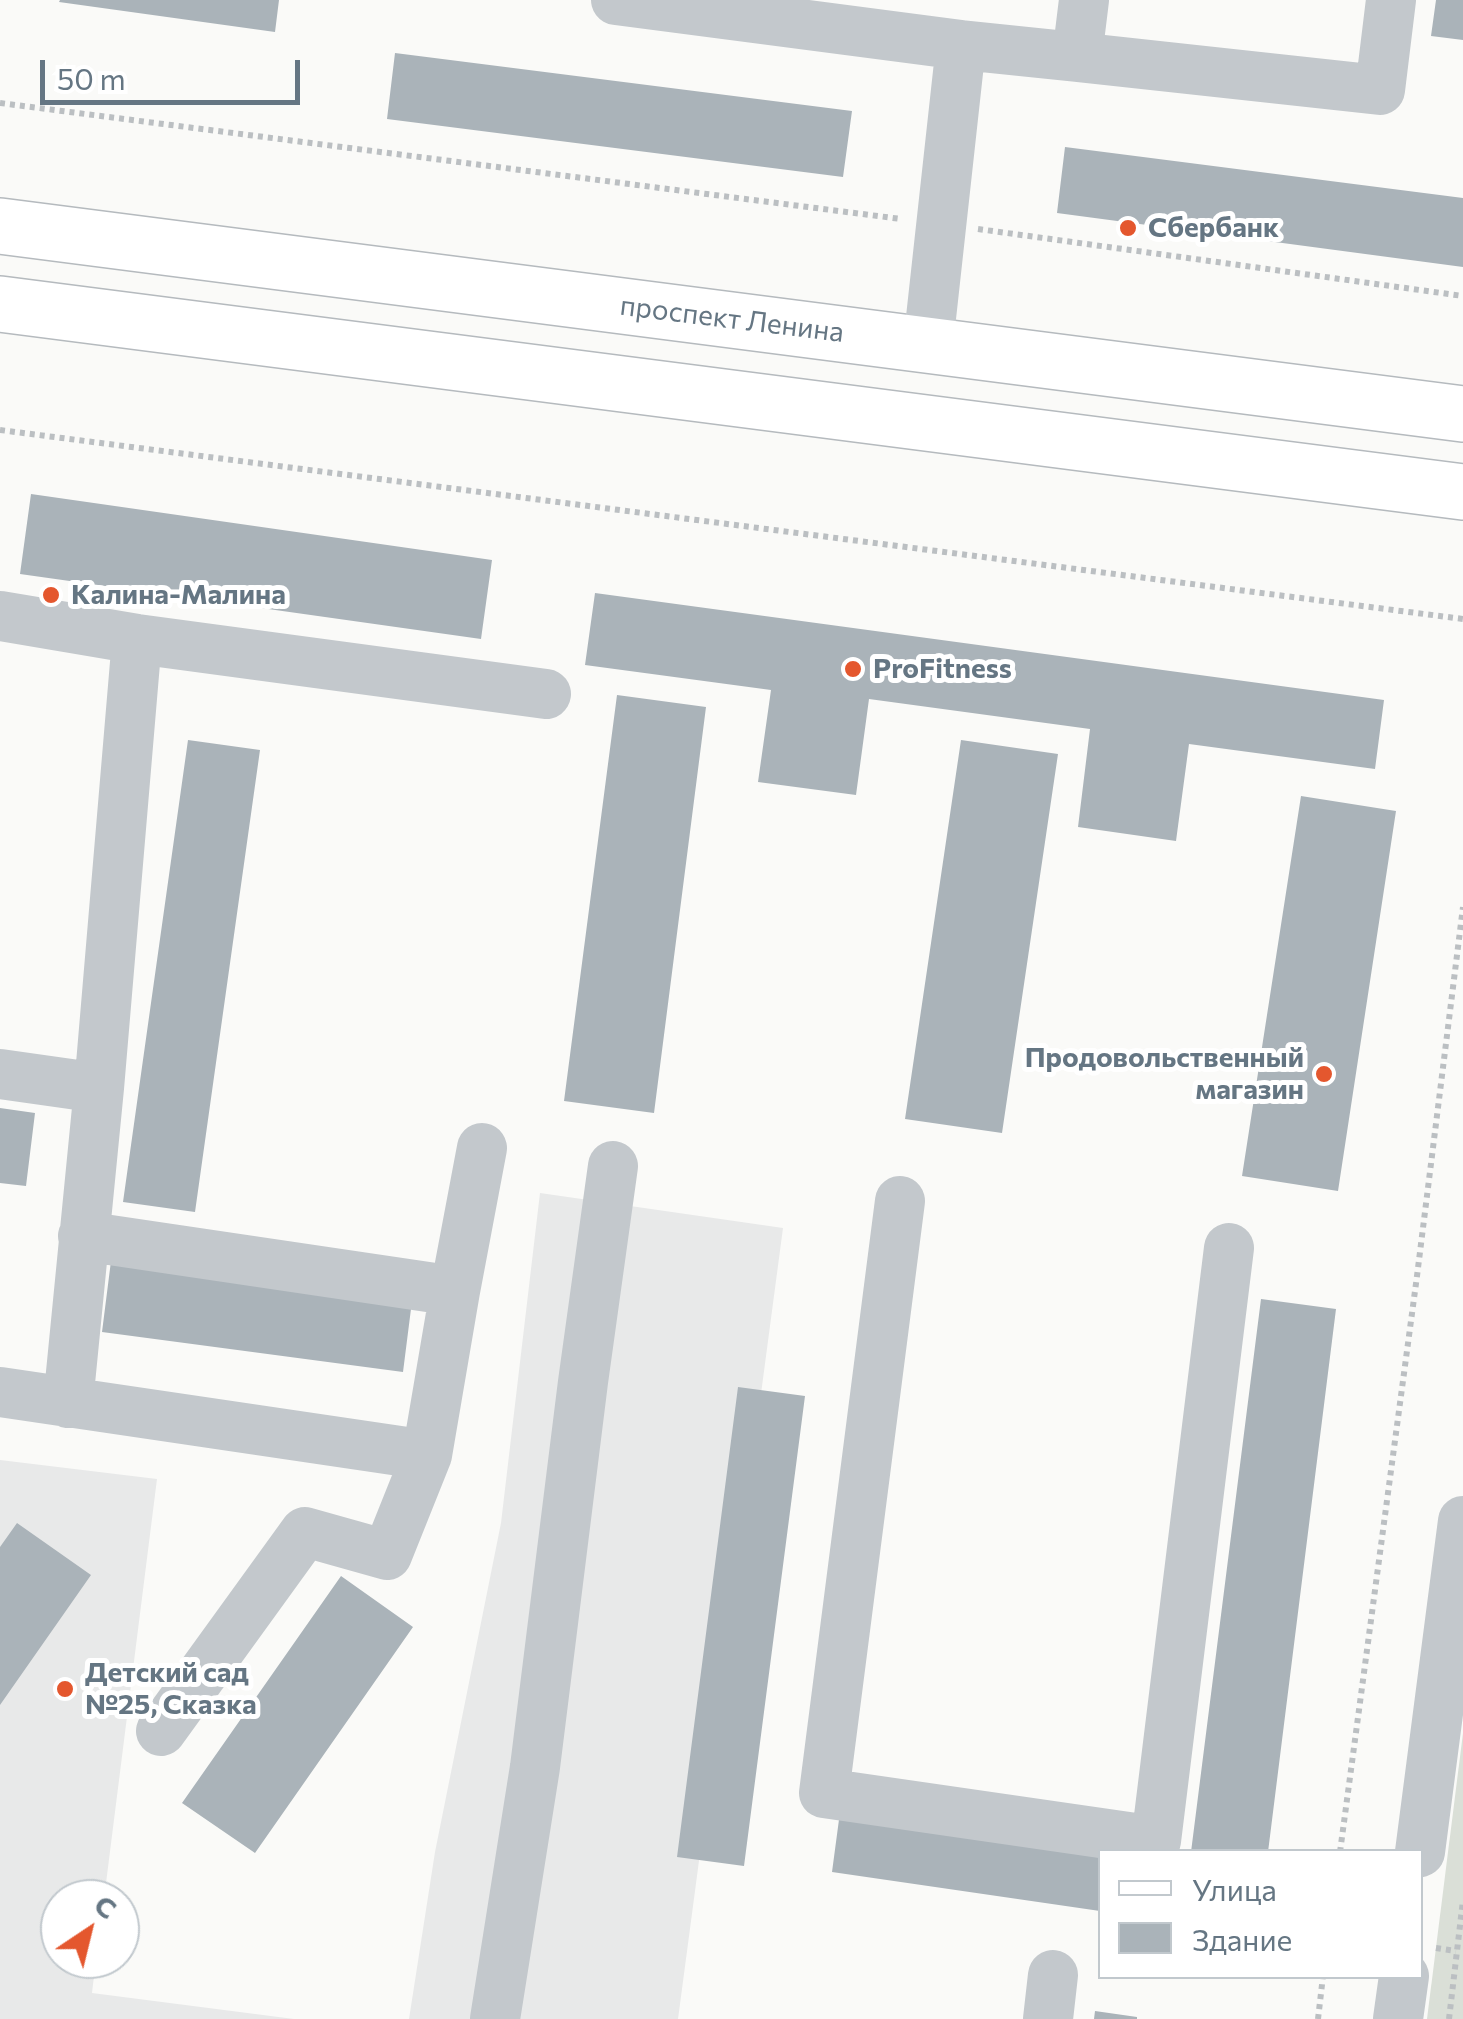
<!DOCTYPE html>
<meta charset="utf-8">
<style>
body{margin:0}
#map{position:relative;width:1463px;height:2019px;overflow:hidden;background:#fafaf8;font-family:Commissioner,sans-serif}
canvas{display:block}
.legend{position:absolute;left:1098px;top:1849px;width:325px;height:130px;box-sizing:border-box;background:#fff;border:2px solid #c1c8cd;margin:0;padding:12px 18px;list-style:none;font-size:30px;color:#657683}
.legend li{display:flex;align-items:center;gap:20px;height:50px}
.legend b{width:50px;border:2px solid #c1c8cd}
.north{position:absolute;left:40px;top:1879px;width:100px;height:100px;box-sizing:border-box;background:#fff;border:2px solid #c1c8cd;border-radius:50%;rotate:35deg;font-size:28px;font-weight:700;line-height:40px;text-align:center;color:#657683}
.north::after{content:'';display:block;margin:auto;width:35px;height:45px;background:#e4572e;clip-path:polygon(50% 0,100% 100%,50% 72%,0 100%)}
.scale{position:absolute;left:40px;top:60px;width:260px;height:45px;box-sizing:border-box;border:5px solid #657683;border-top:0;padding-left:12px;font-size:30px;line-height:35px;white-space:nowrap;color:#657683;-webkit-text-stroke:8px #fff;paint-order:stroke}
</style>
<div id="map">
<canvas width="1463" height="2019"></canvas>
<ul class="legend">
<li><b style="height:12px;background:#fff"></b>Улица</li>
<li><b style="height:28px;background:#aab3b9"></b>Здание</li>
</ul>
<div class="north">С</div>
<div class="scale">50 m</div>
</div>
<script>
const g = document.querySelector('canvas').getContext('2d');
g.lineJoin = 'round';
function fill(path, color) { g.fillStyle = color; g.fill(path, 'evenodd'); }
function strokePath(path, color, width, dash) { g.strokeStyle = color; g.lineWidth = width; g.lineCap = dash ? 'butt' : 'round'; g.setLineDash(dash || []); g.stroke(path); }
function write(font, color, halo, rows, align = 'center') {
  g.font = font + ' Commissioner,sans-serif'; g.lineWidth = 10; g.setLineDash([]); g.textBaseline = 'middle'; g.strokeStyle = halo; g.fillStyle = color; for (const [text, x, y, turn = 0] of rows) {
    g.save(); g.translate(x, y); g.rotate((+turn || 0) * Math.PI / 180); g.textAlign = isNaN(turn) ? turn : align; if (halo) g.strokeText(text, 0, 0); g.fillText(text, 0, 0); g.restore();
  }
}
fill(new Path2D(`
 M 540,1193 L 783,1228 L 678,2019 L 409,2019 L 435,1852 L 501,1523 Z
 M 0,1460 L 157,1479 L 104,1899 L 60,1899 L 60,1959 L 96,1959 L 92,1993 L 294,2019 L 0,2019 Z`), '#e8e9e9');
fill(new Path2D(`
 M 1463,1733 L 1463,2019 L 1427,2019 Z`), '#dadfd7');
fill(new Path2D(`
 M 60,0 L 279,0 L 275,32 L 59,2 Z
 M 1436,0 L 1463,0 L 1463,40 L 1431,36 Z
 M 395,53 L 852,111 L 843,177 L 387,119 Z
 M 1065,147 L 1463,198 L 1463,267 L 1057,213 Z
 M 31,494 L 492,560 L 481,639 L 20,574 Z
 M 595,593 L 1384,700 L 1375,769 L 1189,744 L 1176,841 L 1078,827 L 1090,729 L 869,699 L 856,795 L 758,782 L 771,690 L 585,665 Z
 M 617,695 L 706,707 L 654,1113 L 564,1101 Z
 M 188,740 L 260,750 L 195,1212 L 123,1202 Z
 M 961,740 L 1058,754 L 1002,1133 L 905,1119 Z
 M 1301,796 L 1396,811 L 1338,1191 L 1242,1176 Z
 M 0,1108 L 35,1113 L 26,1186 L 0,1183 Z
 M 111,1261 L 412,1301 L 403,1372 L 102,1332 Z
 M 1261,1299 L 1336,1309 L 1268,1852 L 1191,1852 Z
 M 738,1387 L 805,1396 L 744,1866 L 677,1857 Z
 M 17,1523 L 91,1575 L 0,1705 L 0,1547 Z
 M 341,1576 L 413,1627 L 255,1853 L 182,1803 Z
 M 840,1812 L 1100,1849 L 1100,1911 L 832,1872 Z
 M 1095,2011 L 1137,2017 L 1137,2019 L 1094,2019 Z`), '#aab3b9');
const major = new Path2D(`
 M 0,226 L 1463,414
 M 0,304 L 1463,492`);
strokePath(major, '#b5babe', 58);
strokePath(new Path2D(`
 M 0,103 L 901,219
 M 978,229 L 1463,296
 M 0,430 L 1463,619
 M 1340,1852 L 1417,1276 L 1463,907
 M 1436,1948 L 1456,1951
 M 1318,2019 L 1323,1976
 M 1449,2019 L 1463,1900`), '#bbbfc2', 6, [5, 5]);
strokePath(new Path2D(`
 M 616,0 L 961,45 L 928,345
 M 961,45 L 1077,57 L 1084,0
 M 1077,57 L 1380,90 L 1391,0
 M 0,616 L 137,639 L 546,694
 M 0,1074 L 99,1088
 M 900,1201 L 824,1793 L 1156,1841 L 1229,1248
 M 455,1291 L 482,1148
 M 0,1392 L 427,1455 L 455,1291 L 83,1236
 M 68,1403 L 99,1088 L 137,639
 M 161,1731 L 305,1532 L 387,1555 L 427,1455
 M 1420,1852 L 1463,1521
 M 495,2019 L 535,1767 L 583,1382 L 613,1166
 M 1048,2019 L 1053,1975
 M 1398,2019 L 1404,1976`), '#c3c8cc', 50);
strokePath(major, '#fff', 55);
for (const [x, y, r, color] of [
 [1128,228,10,"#e4572e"],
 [51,595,10,"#e4572e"],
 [853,669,10,"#e4572e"],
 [1324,1074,10,"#e4572e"],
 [65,1689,10,"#e4572e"]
]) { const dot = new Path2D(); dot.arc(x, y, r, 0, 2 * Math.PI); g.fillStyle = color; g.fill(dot); strokePath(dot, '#fff', 4); }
write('bold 28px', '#657683', '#fff', [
 ["Сбербанк",1148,228],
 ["Калина-Малина",71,595],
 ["ProFitness",873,669],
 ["Продовольственный",1304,1058,"right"],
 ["магазин",1304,1090,"right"],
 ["Детский сад",85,1673],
 ["№25, Сказка",85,1705]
], 'left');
write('28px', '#657683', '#fff', [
 ["проспект Ленина",732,319,7]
]);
</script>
